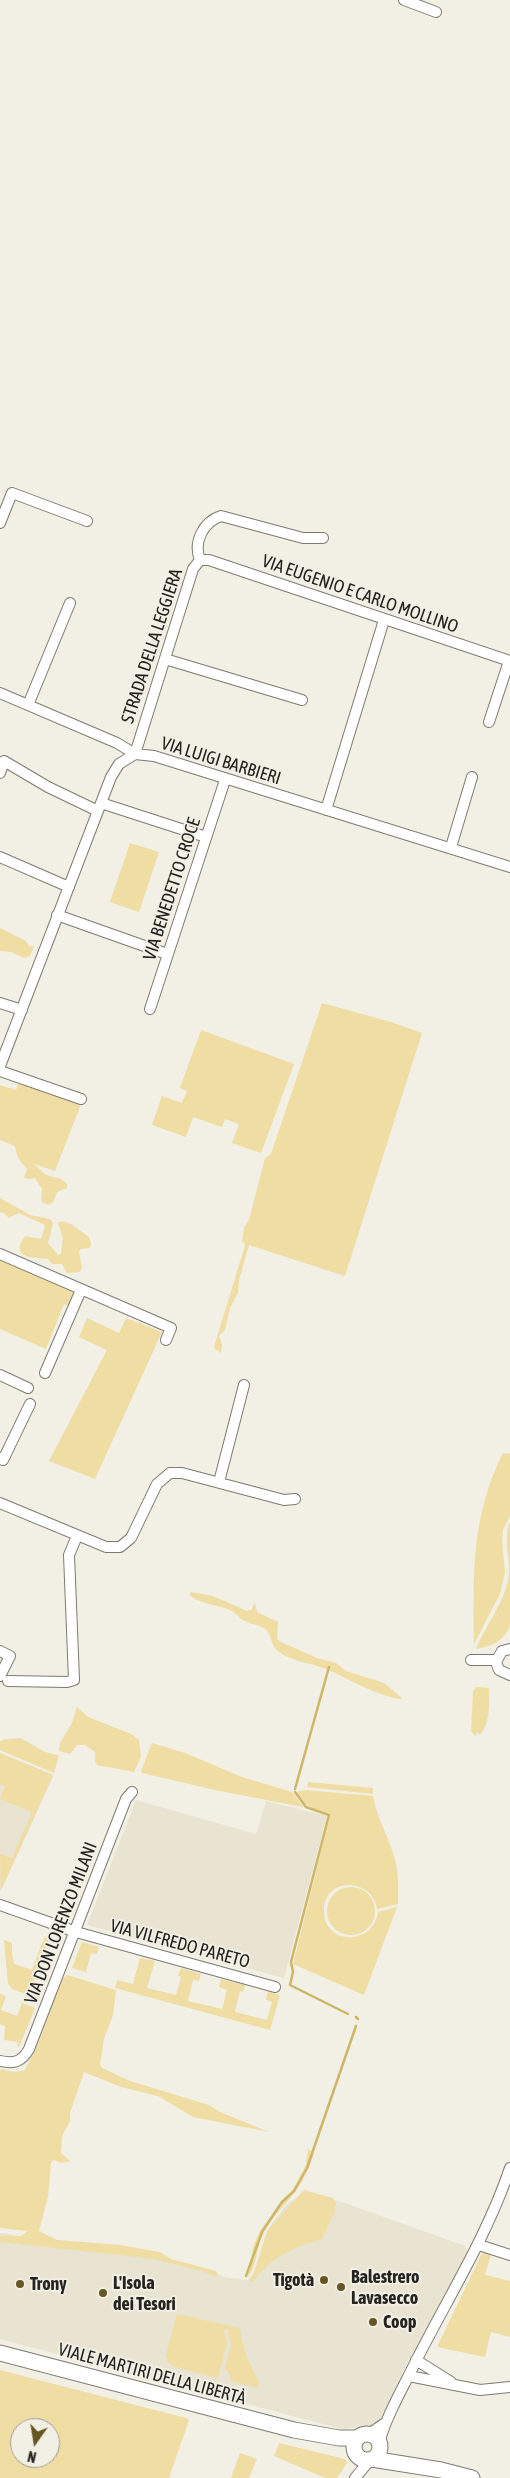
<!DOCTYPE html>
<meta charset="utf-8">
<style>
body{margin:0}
#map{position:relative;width:510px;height:2478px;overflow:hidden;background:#f2efe4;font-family:"Asap Condensed",sans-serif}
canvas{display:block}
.north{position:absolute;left:10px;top:2418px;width:50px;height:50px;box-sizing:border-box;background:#f2efe4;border:1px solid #a09d96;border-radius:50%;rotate:193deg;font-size:14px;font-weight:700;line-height:20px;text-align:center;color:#242320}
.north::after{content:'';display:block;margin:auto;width:18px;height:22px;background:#665624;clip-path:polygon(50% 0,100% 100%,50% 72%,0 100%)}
</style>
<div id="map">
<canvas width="510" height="2478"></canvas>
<div class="north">N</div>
</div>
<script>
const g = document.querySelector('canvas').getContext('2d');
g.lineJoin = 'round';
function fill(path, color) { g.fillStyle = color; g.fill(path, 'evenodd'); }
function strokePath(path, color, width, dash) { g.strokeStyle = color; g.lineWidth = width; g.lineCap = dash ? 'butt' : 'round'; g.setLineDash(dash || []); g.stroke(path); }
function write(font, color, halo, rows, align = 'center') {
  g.font = font + ' "Asap Condensed",sans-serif'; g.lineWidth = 4; g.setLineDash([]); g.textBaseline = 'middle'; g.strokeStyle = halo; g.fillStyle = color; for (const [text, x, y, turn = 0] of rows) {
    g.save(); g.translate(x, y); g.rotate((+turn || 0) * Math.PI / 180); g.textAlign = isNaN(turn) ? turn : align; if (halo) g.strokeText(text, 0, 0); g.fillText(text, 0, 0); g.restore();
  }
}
fill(new Path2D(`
 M 0,1753 L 54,1775 L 1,1891 L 0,1890 Z
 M 136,1800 L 256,1834 L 266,1801 L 327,1816 L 284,1978 L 87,1925 Z
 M 304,2192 L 342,2202 L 465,2246 L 468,2252 L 408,2362 L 378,2423 L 372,2426 L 342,2429 L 0,2339 L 0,2233 L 178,2261 L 229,2278 L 248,2280 L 254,2273 L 267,2230 L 286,2205 Z`), '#e9e3d2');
fill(new Path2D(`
 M 130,843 L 159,852 L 139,912 L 110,902 Z
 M 0,928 L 26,941 L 29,946 L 34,946 L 30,956 L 24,958 L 11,952 L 0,951 Z
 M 322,1003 L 391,1022 L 422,1033 L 345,1276 L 249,1245 L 239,1280 L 238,1293 L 230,1308 L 225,1330 L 219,1336 L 222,1344 L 221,1353 L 214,1348 L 216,1340 L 244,1249 L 245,1243 L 242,1242 L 244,1227 L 249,1220 L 265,1158 L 271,1154 Z
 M 201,1030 L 294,1064 L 261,1153 L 232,1143 L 239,1124 L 225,1119 L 222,1127 L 193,1117 L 186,1137 L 152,1125 L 162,1096 L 182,1103 L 187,1091 L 180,1088 Z
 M 19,1081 L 81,1104 L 55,1171 L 34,1164 L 46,1175 L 61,1179 L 67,1184 L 67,1188 L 57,1192 L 53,1202 L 48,1205 L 41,1201 L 42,1189 L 35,1178 L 30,1179 L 24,1178 L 27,1169 L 18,1158 L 15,1146 L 0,1140 L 0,1085 L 16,1090 Z
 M 0,1198 L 30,1215 L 50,1219 L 53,1223 L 48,1243 L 58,1255 L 61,1254 L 63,1238 L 58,1223 L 61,1221 L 71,1224 L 89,1237 L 91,1244 L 89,1248 L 81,1249 L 79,1252 L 82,1266 L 80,1272 L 67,1273 L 62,1264 L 52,1264 L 48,1259 L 28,1257 L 20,1252 L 20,1245 L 25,1236 L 41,1239 L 45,1225 L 19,1213 L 9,1218 L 4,1213 L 0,1212 Z
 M 0,1260 L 75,1292 L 70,1306 L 64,1304 L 46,1349 L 0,1329 Z
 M 87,1318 L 119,1333 L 126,1318 L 162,1332 L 95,1479 L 49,1461 L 107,1350 L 79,1337 Z
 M 503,1453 L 510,1454 L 510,1516 L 503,1530 L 502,1541 L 505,1572 L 500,1594 L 474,1644 C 473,1575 471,1517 503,1453 Z
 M 510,1522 L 510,1625 C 506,1640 491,1647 476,1649 C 486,1624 507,1600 509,1573 C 510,1554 503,1540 510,1522 Z
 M 191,1592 L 213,1596 L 247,1611 L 251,1610 L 255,1603 L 257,1612 L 278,1622 L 277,1639 L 281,1642 L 317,1658 L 336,1663 L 346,1671 L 384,1683 L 403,1699 C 382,1698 352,1681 333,1672 C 316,1663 294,1663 279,1652 C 269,1645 273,1632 262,1627 C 255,1624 247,1623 241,1619 C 238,1616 236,1613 232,1611 C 218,1604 202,1605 189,1595 Z
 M 476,1687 L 489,1688 C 489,1705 491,1721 480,1735 L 477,1732 L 475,1736 L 471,1731 L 473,1691 Z
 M 77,1707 L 88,1717 L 131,1734 L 139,1740 L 141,1757 L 134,1772 L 97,1765 L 95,1761 L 95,1752 L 85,1745 L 77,1745 L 70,1754 L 59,1751 L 60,1743 L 72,1723 Z
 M 6,1739 C 11,1740 18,1737 22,1739 C 35,1745 45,1755 59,1755 L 54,1773 L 0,1750 L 0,1741 Z
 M 152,1743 L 185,1753 L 242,1777 L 292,1792 L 303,1807 L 215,1790 L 142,1773 L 141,1771 Z
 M 0,1753 L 53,1775 L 1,1890 L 0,1854 L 12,1858 L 32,1812 L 0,1799 L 5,1786 L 0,1784 Z
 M 308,1782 L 373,1788 L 373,1794 L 307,1787 Z
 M 305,1790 L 373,1796 C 377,1820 391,1840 396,1864 C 399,1877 398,1890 398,1904 L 377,1909 C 373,1878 325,1876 324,1909 C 322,1945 373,1947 378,1912 L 397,1907 L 364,1995 L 293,1964 L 330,1816 L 329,1813 C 314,1809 303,1806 296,1792 Z
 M327 1911a24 24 0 1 1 48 0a24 24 0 1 1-48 0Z
 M 53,1931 L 28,1995 L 12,1989 L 8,1984 L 4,1940 L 12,1943 L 12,1953 L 14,1964 L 32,1970 L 44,1938 Z
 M 82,1942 L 99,1947 L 97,1954 L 91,1953 L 86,1972 L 72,1968 Z
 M 140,1958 L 155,1961 L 147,1988 L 176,1995 L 181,1977 L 178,1976 L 181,1968 L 201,1974 L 199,1981 L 193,1980 L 188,2001 L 222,2009 L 227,1990 L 219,1987 L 221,1979 L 245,1985 L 243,1992 L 240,1991 L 235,2012 L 267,2020 L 272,2002 L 266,2000 L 268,1991 L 280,1995 L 270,2030 L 115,1988 L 117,1980 L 133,1984 Z
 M 67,1975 L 116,1990 L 113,2015 L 104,2039 L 100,2064 L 102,2068 L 130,2081 L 209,2105 L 220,2112 L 269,2132 L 193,2117 L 158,2096 L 121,2087 L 84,2072 L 70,2113 L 70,2121 L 62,2136 L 61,2153 L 70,2161 L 62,2163 L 54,2160 L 51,2163 L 48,2197 L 39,2231 L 57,2240 L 120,2245 L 160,2252 L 171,2259 L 216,2271 L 218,2275 L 215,2276 L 202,2271 L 154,2259 L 0,2242 L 0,2236 L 21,2236 L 28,2231 L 0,2228 L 0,2071 L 1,2069 L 15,2072 L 25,2070 L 40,2039 L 61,1980 Z
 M 0,1994 L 6,1996 L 1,2010 L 17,2016 L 22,2003 L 35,2008 L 19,2047 L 17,2046 L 18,2042 L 4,2040 L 5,2026 L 0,2024 Z
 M 308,2149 L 314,2154 C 309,2168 302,2184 292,2196 C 282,2208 268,2221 262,2236 C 256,2250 257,2265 248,2277 L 253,2247 L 260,2231 L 278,2206 L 292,2191 L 306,2165 Z
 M 304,2190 L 333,2198 L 336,2202 L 335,2211 L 322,2239 C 316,2242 309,2242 303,2245 C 282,2253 266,2264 252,2282 L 249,2281 L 254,2273 L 268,2230 Z
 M 483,2251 L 491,2254 L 485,2275 L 510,2281 L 510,2337 L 491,2332 L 485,2357 L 437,2347 Z
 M 177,2314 L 240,2328 C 242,2348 249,2364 259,2382 L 258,2388 L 231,2381 L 230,2374 L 225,2369 L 231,2344 L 227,2328 L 224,2330 L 227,2343 L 218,2378 L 179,2368 L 169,2364 L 166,2355 Z
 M 0,2370 L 186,2418 L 189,2420 L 169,2478 L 0,2478 ZM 20,2428 L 50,2428 L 50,2458 L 20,2458 Z
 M 279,2443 L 345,2459 L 347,2463 L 337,2478 L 325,2478 L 274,2456 Z
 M 240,2453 L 257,2459 L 249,2478 L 231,2478 Z`), '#efdda4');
strokePath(new Path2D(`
 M 295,1789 L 329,1667
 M 295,1792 L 306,1807 L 329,1815 L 291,1962 L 293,1972 L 290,1985 L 348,2014
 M 356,2017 L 358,2019
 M 246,2276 L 262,2232 L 282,2202 L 294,2191 L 307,2168 L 356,2026`), '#cfb667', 2.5);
const minor = new Path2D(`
 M 404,0 L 436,12
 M 0,523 L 12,493 L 87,521
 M 200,560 L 209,560 L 510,661
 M 200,560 C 193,542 203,522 221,516 L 303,538 L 323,538
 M 165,659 L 302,700
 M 0,693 L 117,743 L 135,754
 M 28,705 L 70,603
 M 489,722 L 509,661
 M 135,754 L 193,569 L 200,560
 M 0,773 L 4,761 L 48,787 L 98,811
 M 101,803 L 206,837
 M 326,810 L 384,620
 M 451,847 L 472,777
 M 0,857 L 69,887
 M 57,915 L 167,954
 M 0,1003 L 22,1010
 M 150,1009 L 225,780
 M 0,1066 L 111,777 L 119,764 L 135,754 L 154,756 L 510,867
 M 0,1071 L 81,1099
 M 0,1254 L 171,1328 L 166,1340
 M 45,1373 L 81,1290
 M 0,1375 L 28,1388
 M 0,1458 L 3,1460 L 30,1404
 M 219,1482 L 244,1385
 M 0,1503 L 106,1547 L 120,1547 L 131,1538 L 157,1484 L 170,1473 L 182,1473 L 284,1500 L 295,1499
 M 510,1649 L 502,1651 L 496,1662 L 499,1670 L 510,1675
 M 0,1651 L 10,1656 L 0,1676
 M 471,1660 L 496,1660
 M 8,1681 L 67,1682 L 74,1680 L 69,1555 L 77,1536
 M 0,1905 L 76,1932 L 275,1987
 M 0,2061 C 14,2064 22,2062 29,2049 L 126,1799 L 132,1792
 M 479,2245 L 510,2255
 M 416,2360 L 451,2382
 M 409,2376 L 480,2390 L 510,2387
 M 369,2434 L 385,2423
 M 379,2443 C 387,2414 404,2386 417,2359 C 449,2296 487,2236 510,2168
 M 355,2478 L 370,2460`);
const secondary = new Path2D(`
 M 0,2353 L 294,2430 L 339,2438 L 357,2438
 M354 2447a13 13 0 1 1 26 0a13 13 0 1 1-26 0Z
 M 372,2459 L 441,2470 L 472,2478`);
strokePath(minor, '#7d7a71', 12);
strokePath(secondary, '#7d7a71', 17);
strokePath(minor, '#fff', 10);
strokePath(secondary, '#fff', 15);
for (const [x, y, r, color] of [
 [324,2280,5,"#665624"],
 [20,2284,5,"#665624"],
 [341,2287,5,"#665624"],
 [103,2293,5,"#665624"],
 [373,2322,5,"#665624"]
]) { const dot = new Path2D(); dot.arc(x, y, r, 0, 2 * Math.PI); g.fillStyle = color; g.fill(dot); strokePath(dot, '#f2efe4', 2); }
write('18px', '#242320', '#f2efe4', [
 ["VIA EUGENIO E CARLO MOLLINO",360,594,19],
 ["STRADA DELLA LEGGIERA",152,646,-72],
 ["VIA LUIGI BARBIERI",221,761,17],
 ["VIA BENEDETTO CROCE",172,889,-72],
 ["VIA DON LORENZO MILANI",61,1923,-69],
 ["VIA VILFREDO PARETO",180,1944,15],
 ["VIALE MARTIRI DELLA LIBERTÀ",152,2374,15]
]);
write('bold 18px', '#242320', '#f2efe4', [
 ["Balestrero",351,2277],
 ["Lavasecco",351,2298],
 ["Tigotà",314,2280,"right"],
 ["L'Isola",113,2283],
 ["dei Tesori",113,2304],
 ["Trony",30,2284],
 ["Coop",383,2322]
], 'left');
</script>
